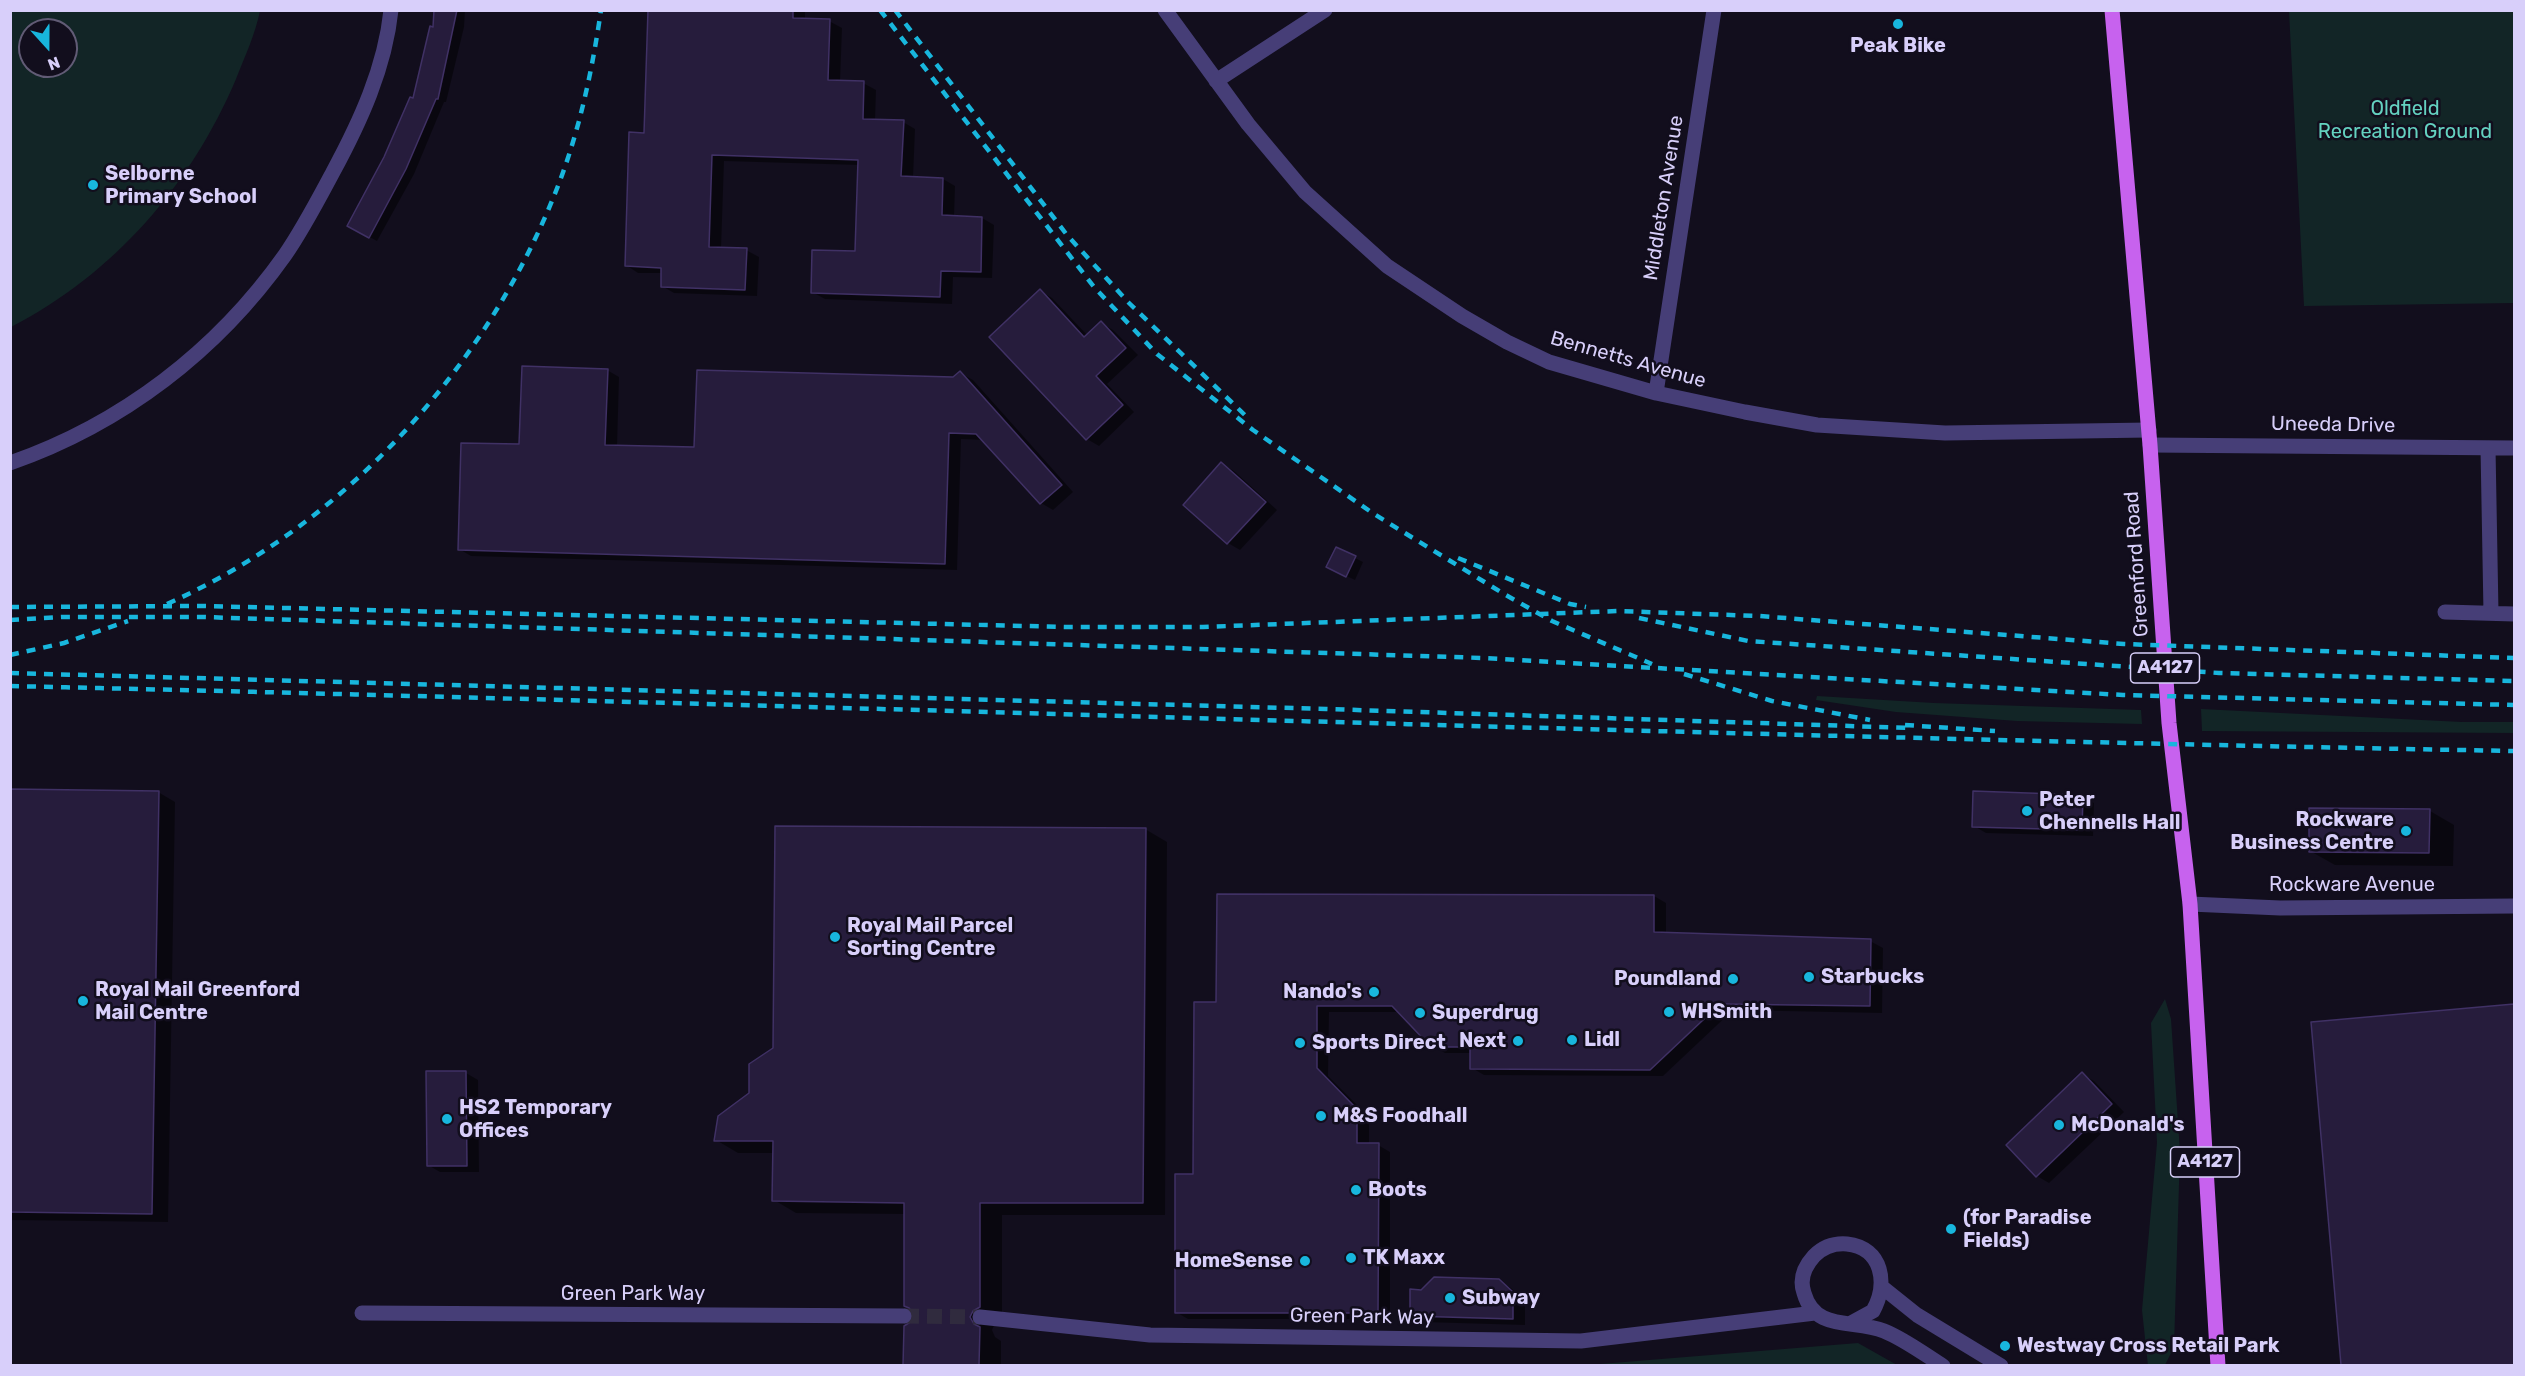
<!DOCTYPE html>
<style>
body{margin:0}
#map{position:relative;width:2525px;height:1376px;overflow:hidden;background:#120e1d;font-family:Rubik,sans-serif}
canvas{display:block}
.frame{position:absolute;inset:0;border:12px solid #d8cffa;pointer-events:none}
.north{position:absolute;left:18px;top:18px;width:60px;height:60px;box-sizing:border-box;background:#120e1d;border:2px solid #615b75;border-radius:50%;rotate:159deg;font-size:16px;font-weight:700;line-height:24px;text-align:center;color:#d8cffa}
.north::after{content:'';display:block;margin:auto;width:21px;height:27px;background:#18b6dd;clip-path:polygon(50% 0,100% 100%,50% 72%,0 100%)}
</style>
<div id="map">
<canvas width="2525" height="1376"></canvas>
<div class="frame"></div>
<div class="north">N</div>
</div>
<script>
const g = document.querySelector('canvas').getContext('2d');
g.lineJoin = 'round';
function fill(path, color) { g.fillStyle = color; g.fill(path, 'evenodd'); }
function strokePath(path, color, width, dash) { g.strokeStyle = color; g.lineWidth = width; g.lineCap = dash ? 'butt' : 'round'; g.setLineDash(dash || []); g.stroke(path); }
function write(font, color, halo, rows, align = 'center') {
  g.font = font + ' Rubik,sans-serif'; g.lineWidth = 5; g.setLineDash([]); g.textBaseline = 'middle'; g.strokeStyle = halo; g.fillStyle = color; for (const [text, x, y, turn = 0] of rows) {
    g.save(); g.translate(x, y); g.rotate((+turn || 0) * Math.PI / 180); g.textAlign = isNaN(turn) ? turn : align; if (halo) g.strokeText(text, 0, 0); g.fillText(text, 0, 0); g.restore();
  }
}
fill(new Path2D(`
 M 11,10 L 260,11 C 255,35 245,56 236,79 C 191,185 114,274 11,327 ZM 30,30 L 66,30 L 66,66 L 30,66 Z
 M 2289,11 L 2514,11 L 2514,303 L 2304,306 Z
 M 1817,696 L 1934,703 L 2141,710 L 2142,724 L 2017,721 L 1896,712 L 1816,700 Z
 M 2201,709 L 2462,722 L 2514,722 L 2514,733 L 2202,731 Z
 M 2165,999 L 2171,1019 L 2180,1152 L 2174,1347 L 2165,1365 L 2148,1366 L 2142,1310 L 2157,1143 L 2151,1023 Z
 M 1858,1343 L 1897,1365 L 1292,1365 L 1600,1364 Z`), '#122526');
fill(new Path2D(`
 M 436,10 L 465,10 L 464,27 L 446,102 L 444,102 L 414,174 L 377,241 L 349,226 L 414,100 L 434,28 Z
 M 650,10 L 805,10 L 805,20 L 829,21 L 842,28 L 840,82 L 863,83 L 876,90 L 875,121 L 903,122 L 915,129 L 913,178 L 943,179 L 955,186 L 954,217 L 982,218 L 994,225 L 992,278 L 953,277 L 952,304 L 825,299 L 812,292 L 856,253 L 859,165 L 724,161 L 721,249 L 746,250 L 759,257 L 757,296 L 674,293 L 662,286 L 663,273 L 638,273 L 626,265 L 645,134 Z
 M 1040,291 L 1052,298 L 1088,336 L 1101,323 L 1113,330 L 1138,355 L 1107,384 L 1134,412 L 1099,446 L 1087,439 Z
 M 607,370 L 619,377 L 617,447 L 696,449 L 954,379 L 960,373 L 973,380 L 1073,492 L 1053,510 L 1041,503 L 984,440 L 961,439 L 957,570 L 471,556 L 459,549 L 521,445 Z
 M 1222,464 L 1234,471 L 1277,510 L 1240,550 L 1228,543 L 1185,504 Z
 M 1337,549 L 1363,562 L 1355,580 L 1336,571 Z
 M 10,791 L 158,792 L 175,802 L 168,1222 L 10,1220 Z
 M 2082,796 L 2094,803 L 2093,836 L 1986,833 L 1974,826 Z
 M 2430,811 L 2454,825 L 2453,866 L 2335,865 L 2310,851 Z
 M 1145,829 L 1167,842 L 1165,1215 L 1002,1215 L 1002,1320 L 995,1323 L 992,1330 L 995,1337 L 1001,1341 L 1001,1366 L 905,1366 L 905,1327 L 910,1325 L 915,1317 L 905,1214 L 796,1213 L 774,1200 L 774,1153 L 738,1153 L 716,1140 Z
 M 1654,896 L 1666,903 L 1666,934 L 1870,941 L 1883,948 L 1882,1013 L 1733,1010 L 1663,1076 L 1484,1075 L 1472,1068 L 1472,1053 L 1445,1053 L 1432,1046 L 1400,1012 L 1329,1012 L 1328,1076 L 1369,1117 L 1369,1145 L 1378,1145 L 1390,1152 L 1390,1319 L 1188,1319 L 1176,1312 L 1218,1003 Z
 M 2514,1006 L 2514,1366 L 2342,1366 L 2312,1024 Z
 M 466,1073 L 478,1080 L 479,1172 L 440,1172 L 428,1165 Z
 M 2082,1074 L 2094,1081 L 2124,1112 L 2049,1183 L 2037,1176 Z
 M 1499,1281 L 1511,1288 L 1525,1301 L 1525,1325 L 1423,1322 L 1411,1315 L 1422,1291 Z`), '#0007');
const building = new Path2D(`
 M 434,10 L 457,10 L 438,99 L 436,99 L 406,169 L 369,238 L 347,226 L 384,157 L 410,97 L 413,98 L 430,26 L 433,27 Z
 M 648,10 L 793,10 L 793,18 L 830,19 L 828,80 L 864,81 L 863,119 L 904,120 L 901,176 L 943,178 L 942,215 L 982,217 L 981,272 L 941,271 L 940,297 L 811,293 L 812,250 L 855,251 L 858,160 L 712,155 L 709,247 L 747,248 L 745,290 L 661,287 L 661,268 L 625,266 L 629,132 L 644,133 Z
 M 1040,289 L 1084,337 L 1101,321 L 1126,348 L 1096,376 L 1123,405 L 1086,440 L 989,337 Z
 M 522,366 L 608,369 L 605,445 L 694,447 L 697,370 L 953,377 L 960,371 L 1062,485 L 1040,504 L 976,434 L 949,433 L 945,564 L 458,550 L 461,443 L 519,444 Z
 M 1221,462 L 1266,502 L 1227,544 L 1183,505 Z
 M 1336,547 L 1356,556 L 1346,577 L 1326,567 Z
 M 10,789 L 159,791 L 152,1214 L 10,1212 Z
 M 1973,791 L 2083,795 L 2082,830 L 1972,827 Z
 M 2309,808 L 2430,809 L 2429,853 L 2309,852 Z
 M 775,826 L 1146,828 L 1143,1203 L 980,1203 L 980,1307 L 973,1311 L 970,1317 L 974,1324 L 980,1327 L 979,1365 L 903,1365 L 904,1326 L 912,1321 L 914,1315 L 909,1308 L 904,1306 L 904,1203 L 772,1201 L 773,1141 L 714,1141 L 718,1116 L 749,1093 L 749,1064 L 773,1048 Z
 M 1217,894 L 1654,895 L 1654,932 L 1871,939 L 1870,1006 L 1720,1004 L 1650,1070 L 1470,1069 L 1470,1047 L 1431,1047 L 1392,1006 L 1317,1006 L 1317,1068 L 1357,1109 L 1357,1143 L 1379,1143 L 1378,1313 L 1175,1313 L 1175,1174 L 1193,1174 L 1194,1002 L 1216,1002 Z
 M 2514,1004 L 2514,1365 L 2341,1365 L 2311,1022 Z
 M 426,1071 L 466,1071 L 467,1166 L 427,1166 Z
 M 2082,1072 L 2112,1104 L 2036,1177 L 2006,1145 Z
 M 1434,1277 L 1499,1279 L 1513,1292 L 1513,1319 L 1410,1316 L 1410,1289 L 1421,1290 Z`);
fill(building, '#261c3c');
strokePath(building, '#403165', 1.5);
strokePath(new Path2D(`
 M 904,1316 L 980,1317`), '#302b3e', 15, [15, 8]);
strokePath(new Path2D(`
 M 1165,10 L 1248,124 L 1305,192 L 1387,266 L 1462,316 L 1507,342 L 1549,362 L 1656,393 L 1745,412 L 1817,425 L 1945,433 L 2149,430
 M 1216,81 L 1325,10
 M 1656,393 L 1714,10
 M 2150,445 L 2514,448
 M 2488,448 L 2491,613
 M 10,463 C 122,424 217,351 285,255 C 303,229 318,200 333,172 C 360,122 385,68 391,10
 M 2445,612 L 2514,614
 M 1882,1287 L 1917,1315 L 2001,1366
 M 362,1313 L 904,1316
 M 980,1317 L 1150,1335 L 1581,1341 L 1815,1313
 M 1851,1323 L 1873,1311 C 1888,1284 1883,1248 1847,1244 C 1835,1243 1823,1247 1814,1256 C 1805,1266 1799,1279 1804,1293 C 1815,1332 1854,1319 1884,1331 C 1904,1339 1924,1354 1943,1366`), '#463e77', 15);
strokePath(new Path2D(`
 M 2190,904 L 2280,908 L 2514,906`), '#463e77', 15);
strokePath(new Path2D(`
 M 2112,10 L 2150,445 L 2169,723 L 2190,904 L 2218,1366`), '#c762ee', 15);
strokePath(new Path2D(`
 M 880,10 L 1094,287 L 1157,354 L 1253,430 L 1374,514 L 1504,594 L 1552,621 L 1652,664
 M 895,10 L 1067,235 L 1129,303 L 1250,420
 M 1458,558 L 1570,604 L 1586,607
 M 167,604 C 344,525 485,370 556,191 C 579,133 592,72 601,10
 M 10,607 L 204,606 L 1066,627 L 1203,627 L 1618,611 L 1759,616 L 2124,644 L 2514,658
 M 1639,618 L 1748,641 L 2219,673 L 2514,681
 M 10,620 L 62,617 L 203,617 L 1483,658 L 2123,695 L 2514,705
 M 10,655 L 64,643 L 128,621
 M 10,673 L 1326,709 L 1912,728
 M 1684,674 L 1772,701 L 1870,720
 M 10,686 C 845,705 1680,736 2514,751
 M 1905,725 L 1995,731`), '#18b6dd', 4.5, [9, 8]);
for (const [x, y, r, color] of [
 [1898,24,6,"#18b6dd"],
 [93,185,6,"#18b6dd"],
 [2027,811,6,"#18b6dd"],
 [2406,831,6,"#18b6dd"],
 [835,937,6,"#18b6dd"],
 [1809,977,6,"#18b6dd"],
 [1733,979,6,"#18b6dd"],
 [1374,992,6,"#18b6dd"],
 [83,1001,6,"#18b6dd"],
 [1669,1012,6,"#18b6dd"],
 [1420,1013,6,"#18b6dd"],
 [1572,1040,6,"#18b6dd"],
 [1518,1041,6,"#18b6dd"],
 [1300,1043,6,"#18b6dd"],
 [1321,1116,6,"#18b6dd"],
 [447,1119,6,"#18b6dd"],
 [2059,1125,6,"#18b6dd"],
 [1356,1190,6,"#18b6dd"],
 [1951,1229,6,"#18b6dd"],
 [1351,1258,6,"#18b6dd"],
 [1305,1261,6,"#18b6dd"],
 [1450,1298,6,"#18b6dd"],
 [2005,1346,6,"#18b6dd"]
]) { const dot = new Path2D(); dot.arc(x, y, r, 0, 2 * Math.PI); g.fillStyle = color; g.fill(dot); strokePath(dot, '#120e1d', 2); }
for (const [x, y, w] of [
 [2165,668,69],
 [2205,1162,69]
]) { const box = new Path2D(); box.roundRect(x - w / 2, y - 15, w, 30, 4.5); g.fillStyle = '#120e1d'; g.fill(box); strokePath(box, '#d8cffa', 1.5); }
write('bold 18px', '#d8cffa', null, [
 ["A4127",2165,668],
 ["A4127",2205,1162]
]);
write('bold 20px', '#d8cffa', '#120e1d', [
 ["Peak Bike",1898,46,"center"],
 ["Selborne",105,174],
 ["Primary School",105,197],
 ["Peter",2039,800],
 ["Chennells Hall",2039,823],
 ["Rockware",2394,820,"right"],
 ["Business Centre",2394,843,"right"],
 ["Royal Mail Parcel",847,926],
 ["Sorting Centre",847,949],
 ["Starbucks",1821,977],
 ["Poundland",1721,979,"right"],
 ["Royal Mail Greenford",95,990],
 ["Mail Centre",95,1013],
 ["Nando's",1362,992,"right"],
 ["WHSmith",1681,1012],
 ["Superdrug",1432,1013],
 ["Lidl",1584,1040],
 ["Next",1506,1041,"right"],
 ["Sports Direct",1312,1043],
 ["HS2 Temporary",459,1108],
 ["Offices",459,1131],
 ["M&S Foodhall",1333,1116],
 ["McDonald's",2071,1125],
 ["Boots",1368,1190],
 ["(for Paradise",1963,1218],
 ["Fields)",1963,1241],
 ["TK Maxx",1363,1258],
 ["HomeSense",1293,1261,"right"],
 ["Subway",1462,1298],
 ["Westway Cross Retail Park",2017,1346]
], 'left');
write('20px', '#64d1c0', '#120e1d', [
 ["Oldfield",2405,109],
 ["Recreation Ground",2405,132]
]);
write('20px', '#d8cffa', '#120e1d', [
 ["Middleton Avenue",1664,198,-81],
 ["Bennetts Avenue",1628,360,16],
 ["Uneeda Drive",2333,425,1],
 ["Greenford Road",2137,564,-94],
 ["Rockware Avenue",2352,885],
 ["Green Park Way",633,1294],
 ["Green Park Way",1362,1317,1]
]);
</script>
